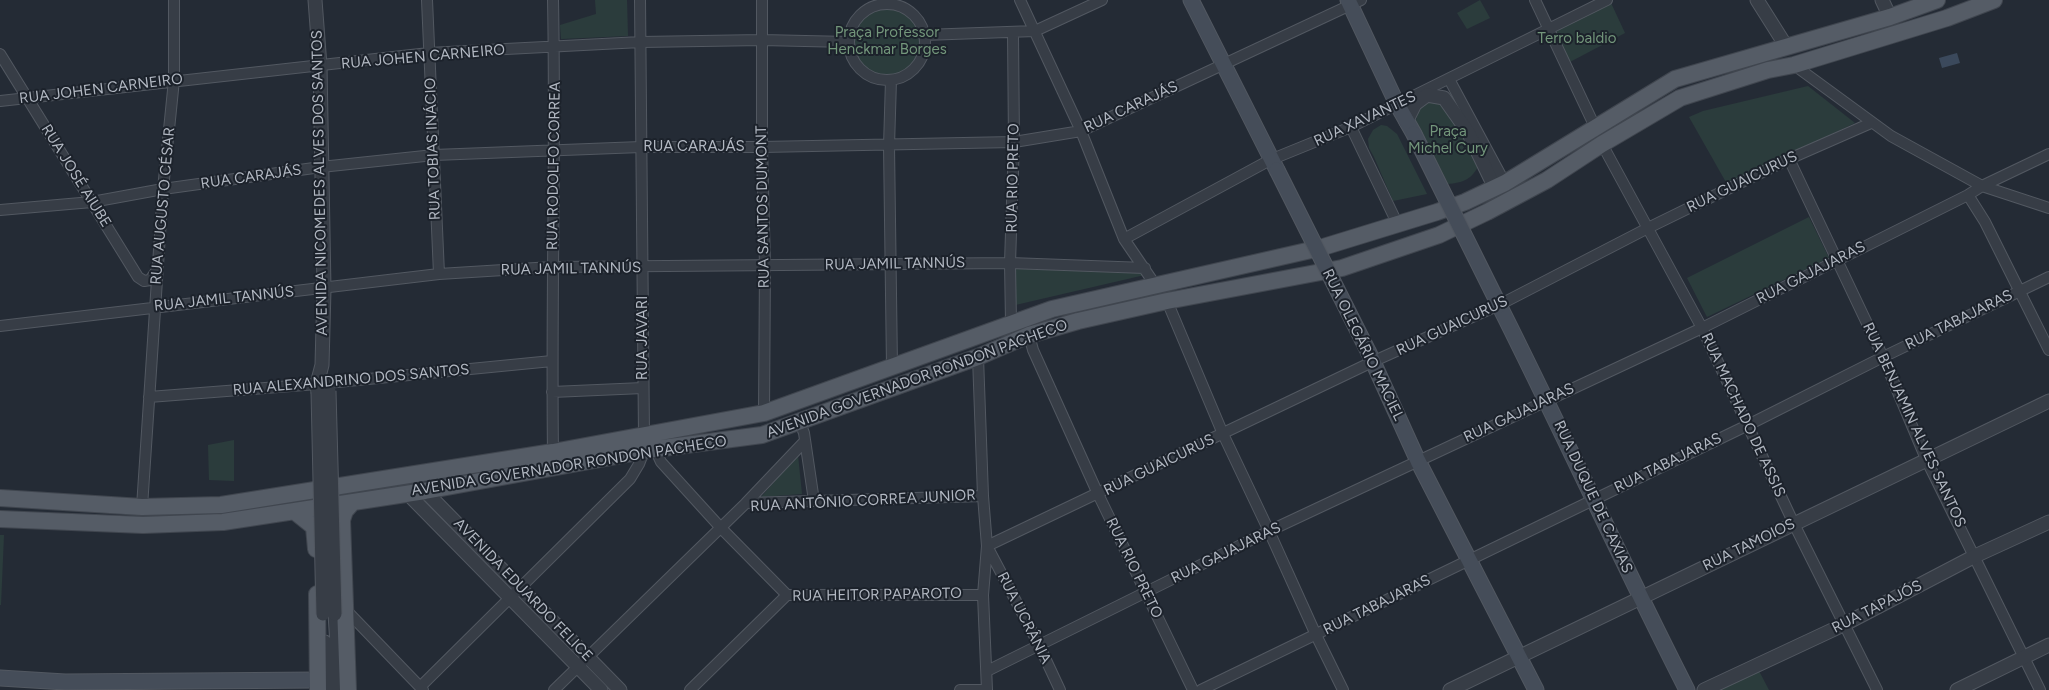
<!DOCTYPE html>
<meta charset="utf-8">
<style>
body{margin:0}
canvas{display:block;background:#242b35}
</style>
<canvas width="2049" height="690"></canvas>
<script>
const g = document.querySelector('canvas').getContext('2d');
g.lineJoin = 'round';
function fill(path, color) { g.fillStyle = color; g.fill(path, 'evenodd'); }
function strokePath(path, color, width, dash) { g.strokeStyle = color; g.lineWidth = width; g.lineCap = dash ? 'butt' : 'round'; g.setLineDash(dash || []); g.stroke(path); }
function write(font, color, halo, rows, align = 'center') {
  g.font = font + ' Figtree,sans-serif'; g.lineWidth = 4; g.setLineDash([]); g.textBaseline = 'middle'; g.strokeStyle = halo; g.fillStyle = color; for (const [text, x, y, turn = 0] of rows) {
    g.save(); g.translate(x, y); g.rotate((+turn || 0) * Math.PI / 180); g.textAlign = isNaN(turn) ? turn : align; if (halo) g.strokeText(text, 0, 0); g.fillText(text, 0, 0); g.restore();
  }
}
fill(new Path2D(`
 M 595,0 L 627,0 L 628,36 L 561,39 L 560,25 L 596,14 Z
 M 1480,0 L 1490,18 L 1467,29 L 1457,13 Z
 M 1611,3 L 1625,33 L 1568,63 L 1554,31 Z
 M850 42a37 37 0 1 1 74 0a37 37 0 1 1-74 0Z
 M 1808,86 L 1855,123 L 1727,184 L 1689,117 L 1703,111 Z
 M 1431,99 L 1442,100 L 1479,164 C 1473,179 1463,183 1447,184 C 1441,172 1418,134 1416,125 C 1415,113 1422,105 1431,99 Z
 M 1381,125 L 1387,126 L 1397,134 L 1427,194 L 1393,201 L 1374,157 L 1369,148 L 1368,139 L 1373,130 Z
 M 1809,217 L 1829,258 L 1707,317 L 1687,278 Z
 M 1010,263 L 1145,268 L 1149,274 L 1011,306 Z
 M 234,440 L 234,481 L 209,480 L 208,445 Z
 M 798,455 L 802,494 L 761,497 Z
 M 0,535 L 4,535 L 1,605 L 0,605 Z
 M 1759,671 L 1769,690 L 1720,690 Z`), '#2b3c3c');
fill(new Path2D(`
 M 1957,53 L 1960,63 L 1942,68 L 1939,58 Z`), '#3b495c');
const minor = new Path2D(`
 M 427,0 L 439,274
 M 553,0 C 556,151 551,301 553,452
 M 640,0 L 644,435
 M 762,0 L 762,147 L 765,266 L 764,413
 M 1020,0 L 1081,131 L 1124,239 L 1156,286
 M 1535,0 L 1595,127
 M849 42a38 38 0 1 1 76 0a38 38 0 1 1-76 0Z
 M 924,35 L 1035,31 L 1102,0
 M 0,54 L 138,277 L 144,281 L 150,280 L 157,270
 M 1794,65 L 1891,136 L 1982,186 L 2049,208
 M 1449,79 L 1505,183
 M 891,80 L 889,146 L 892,367
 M 0,101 L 429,53 L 641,42 L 762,40 L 848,42
 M 1351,127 L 1398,225
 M 1602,144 L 1702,328 L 1794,524 L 1877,690
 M 1789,159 L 1883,357 L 1926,459 L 2040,690
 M 1968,195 L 1985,222 L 2049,350
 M 0,210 L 92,202 L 163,189 L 321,167 L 434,155 L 641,147 L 762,147 L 1014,142 L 1081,131 L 1361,0
 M 1124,239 L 1270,160 L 1351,127 L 1607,0
 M 1167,301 L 1223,434 L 1269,531 L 1316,635 L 1343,690
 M 1011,322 L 1010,263 L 1014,142 L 1013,34
 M 0,326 L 439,274 L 552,267 L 1010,263 L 1145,268
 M 1029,335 L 1033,350 L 1098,494 L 1193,690
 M 978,357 L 983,496 L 987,546 L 983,595 L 987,690
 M 552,392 L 643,388
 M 149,397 L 317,384 L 552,361
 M 800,423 L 804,433 L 814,501
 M 655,449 L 661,462 L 721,528 L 787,595
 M 746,503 L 805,441
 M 142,507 L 163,189 L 174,80 L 174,0
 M 344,608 L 423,690
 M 987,671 L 1269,531 L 1702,328 L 1968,195 L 1982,186 L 2049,154
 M 420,687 L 630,479 L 639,464 L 644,451
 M 554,690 L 746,503 L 983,496
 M 690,690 L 787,595 L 983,595
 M 960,690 L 987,690
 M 1060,690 L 1039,645 L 987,546 L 1372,362 L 1499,305 L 1648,228 L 1789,159 L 1871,123
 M 1201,690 L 1748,425 L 1883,357 L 2049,277`);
const tertiary = new Path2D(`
 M 315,0 L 320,66 L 324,289 L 322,365 L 317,384 L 318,392
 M 1757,0 L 1786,46
 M 1882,0 L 1890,17
 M 1406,122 L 1415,104 L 1427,95 L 1444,98 L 1468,132 L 1495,188
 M 425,491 L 620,690
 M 407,493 L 601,690
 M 335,614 L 340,690
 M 325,642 L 327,690
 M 1450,690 L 2049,401
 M 1704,690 L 1843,625 L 1975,556 L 2049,522
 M 1957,690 L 2049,645`);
const secondary = new Path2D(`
 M 1191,0 L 1277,170
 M 1348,0 L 1397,104 L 1414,134
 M 1499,305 C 1563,432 1622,563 1687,690
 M 1369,353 L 1418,461 L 1536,690
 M 0,678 L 65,682 L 317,680`);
const primary = new Path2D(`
 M 0,498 L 142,507 L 221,505 L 553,452 L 764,413 L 1052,309 L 1320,248 L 1437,212 L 1465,202 L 1505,183 L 1675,79 L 1890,17 L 1937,0
 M 294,511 L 314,527 L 316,549
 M 0,519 L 143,525 L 223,522 L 425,491 L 655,449 L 762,435 L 978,357 L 1029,335 L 1078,321 L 1167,301 L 1342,268 L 1439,235 L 1487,212 L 1547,180 L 1602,144 L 1680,98 L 1768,70 L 1794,65 L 1947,18 L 1994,0
 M 317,594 L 318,690
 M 348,690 L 342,520 L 345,511 L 353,502`);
strokePath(minor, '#525861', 12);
strokePath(tertiary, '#525861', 15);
strokePath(secondary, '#525861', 17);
strokePath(primary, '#40464f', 18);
strokePath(minor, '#373d46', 10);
strokePath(tertiary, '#373d46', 13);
strokePath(secondary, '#454d59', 15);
strokePath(primary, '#555c66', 16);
const tertiaryBridge = new Path2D(`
 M 329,391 L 335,614
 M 318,392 L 323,614`);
const secondaryBridge = new Path2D(`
 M 1414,134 L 1499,305
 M 1277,170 L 1369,353`);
strokePath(tertiaryBridge, '#525861', 15, []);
strokePath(secondaryBridge, '#525861', 17, []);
strokePath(tertiaryBridge, '#373d46', 13);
strokePath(secondaryBridge, '#454d59', 15);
write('15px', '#73967b', '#1c222b', [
 ["Praça Professor",887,33],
 ["Henckmar Borges",887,50],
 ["Terro baldio",1577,39],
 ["Praça",1448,132],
 ["Michel Cury",1448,149]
]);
write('15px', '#b2b8c2', '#1c222b', [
 ["RUA JOHEN CARNEIRO",423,57,-5],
 ["RUA JOHEN CARNEIRO",101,89,-7],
 ["RUA CARAJÁS",1131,107,-25],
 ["RUA XAVANTES",1365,119,-25],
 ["RUA CARAJÁS",694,147],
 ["RUA TOBIAS INÁCIO",433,149,-92],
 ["RUA RODOLFO CORREA",554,166,-89],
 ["RUA JOSÉ AIUBE",76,176,58],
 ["RUA CARAJÁS",251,177,-8],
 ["RUA RIO PRETO",1013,178,-89],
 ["RUA GUAICURUS",1742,182,-26],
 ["AVENIDA NICOMEDES ALVES DOS SANTOS",320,183,-91],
 ["RUA AUGUSTO CÉSAR",163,206,-85],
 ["RUA SANTOS DUMONT",763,207,-91],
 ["RUA JAMIL TANNÚS",895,264,-1],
 ["RUA JAMIL TANNÚS",571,269,-1],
 ["RUA GAJAJARAS",1811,273,-27],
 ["RUA JAMIL TANNÚS",224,299,-6],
 ["RUA TABAJARAS",1959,320,-26],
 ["RUA GUAICURUS",1452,326,-25],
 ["RUA JAVARI",643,338,-90],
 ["RUA OLEGÁRIO MACIEL",1363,345,64],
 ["AVENIDA GOVERNADOR RONDON PACHECO",917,379,-20],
 ["RUA ALEXANDRINO DOS SANTOS",351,380,-5],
 ["RUA GAJAJARAS",1519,413,-25],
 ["RUA MACHADO DE ASSIS",1743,415,65],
 ["RUA BENJAMIN ALVES SANTOS",1914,425,65],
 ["RUA TABAJARAS",1668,463,-26],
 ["RUA GUAICURUS",1159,465,-26],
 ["AVENIDA GOVERNADOR RONDON PACHECO",569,466,-9],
 ["RUA DUQUE DE CAXIAS",1593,497,65],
 ["RUA ANTÔNIO CORREA JUNIOR",863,501,-3],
 ["RUA TAMOIOS",1749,545,-26],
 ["RUA GAJAJARAS",1226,553,-26],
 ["RUA RIO PRETO",1134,568,64],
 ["AVENIDA EDUARDO FELICE",523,590,46],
 ["RUA HEITOR PAPAROTO",877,595,-1],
 ["RUA TABAJARAS",1377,605,-26],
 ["RUA TAPAJÓS",1877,607,-27],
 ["RUA UCRÂNIA",1024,618,63]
]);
</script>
